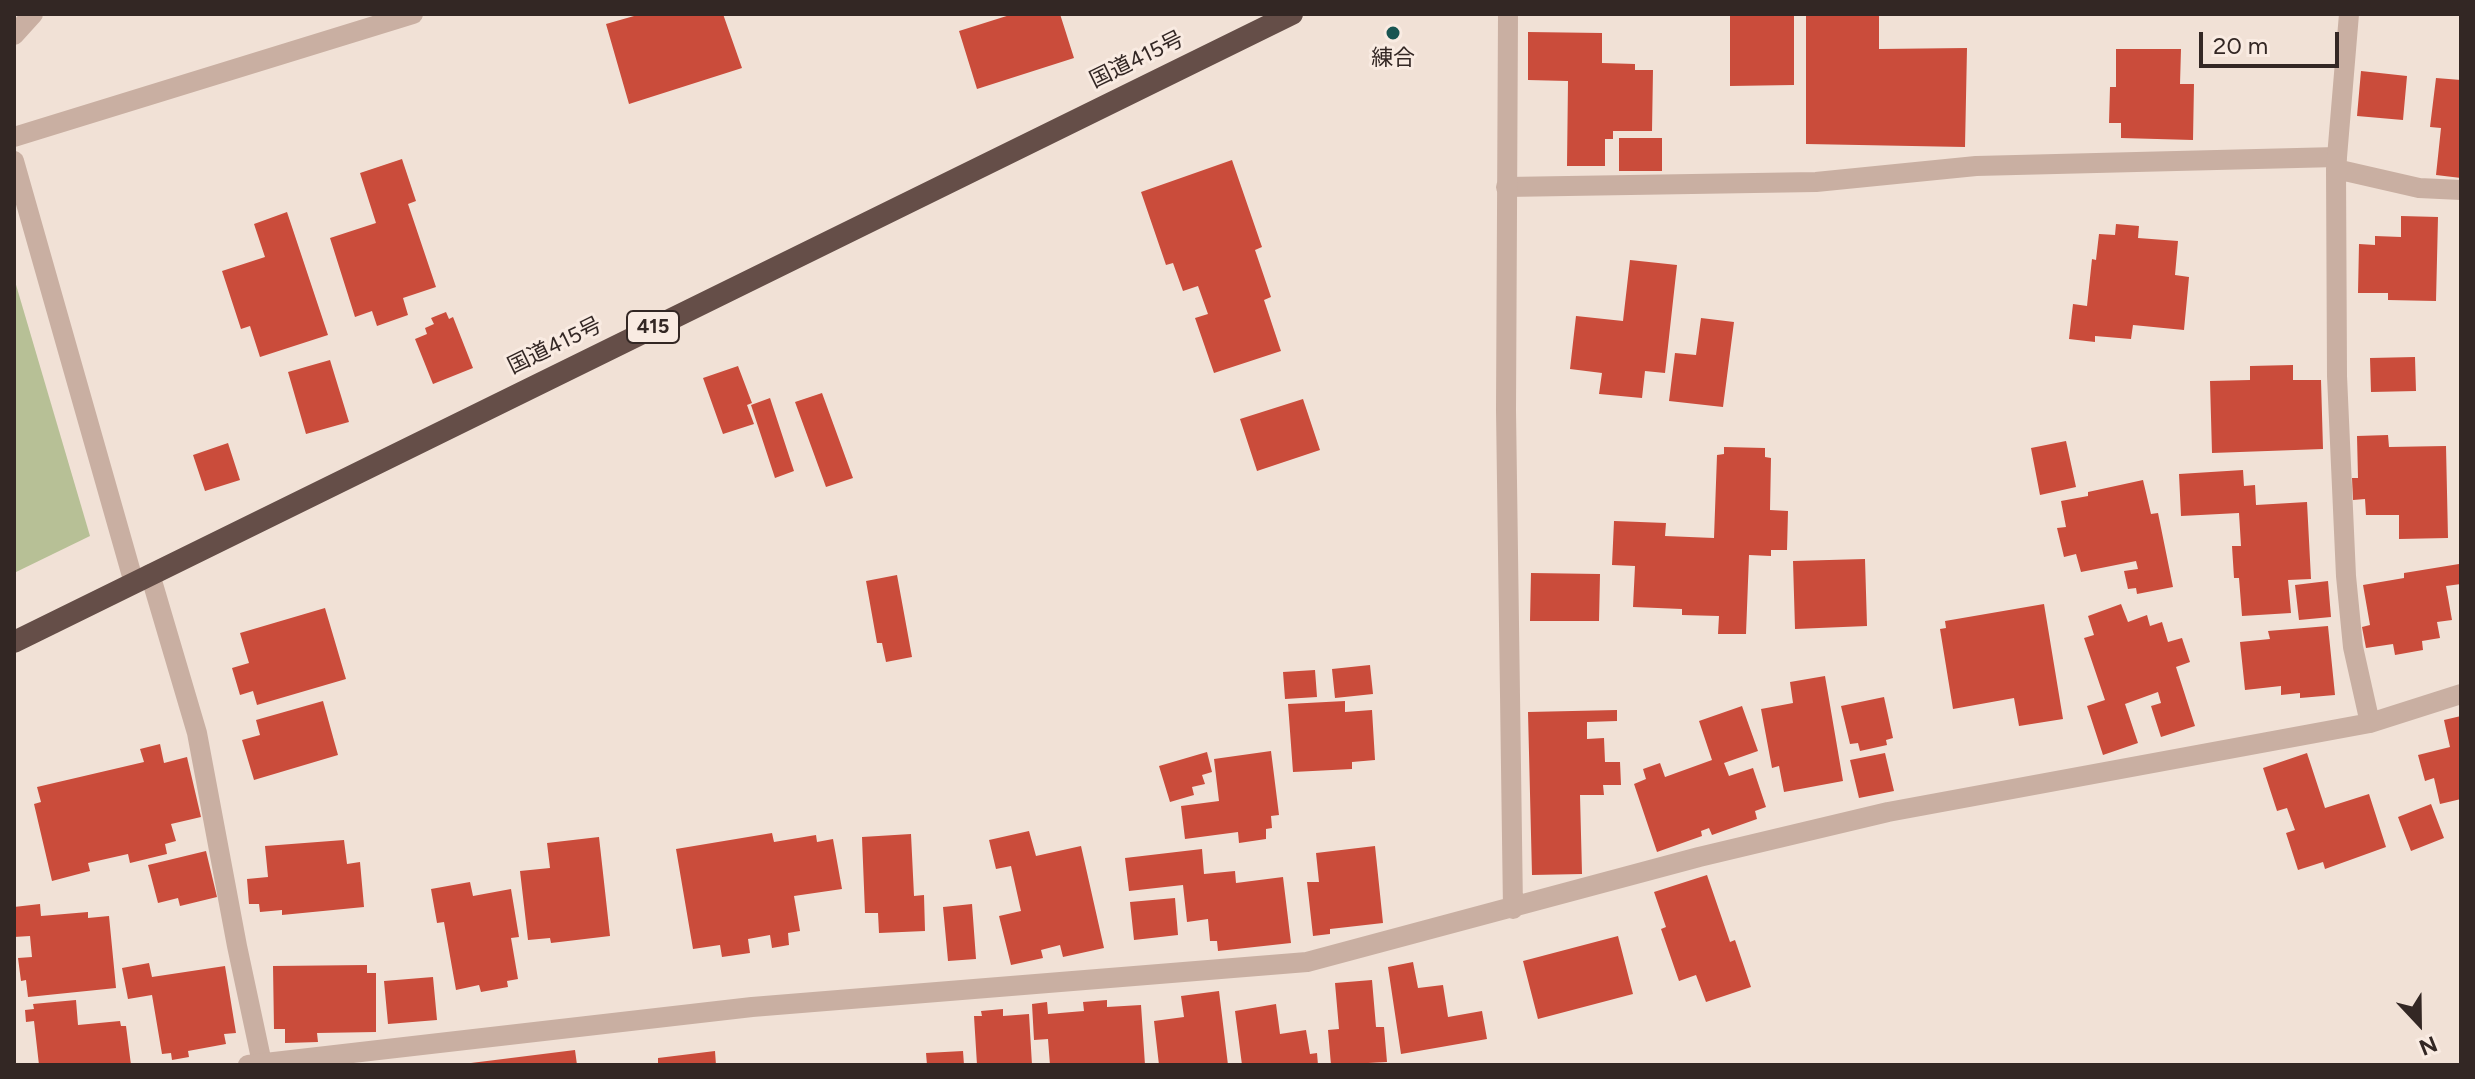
<!DOCTYPE html>
<meta charset="utf-8">
<style>
body{margin:0}
#map{position:relative;width:2475px;height:1079px;overflow:hidden;background:#f1e1d6;font-family:Figtree,sans-serif}
canvas{display:block}
.frame{position:absolute;inset:0;border:16px solid #332724;pointer-events:none}
.north{position:absolute;left:2379px;top:983px;width:80px;height:80px;-webkit-text-stroke:6px #f9ebe2;paint-order:stroke;rotate:158deg;font-size:22px;font-weight:700;line-height:32px;text-align:center;color:#332724}
.north::after{content:'';display:block;margin:auto;width:28px;height:36px;background:#332724;clip-path:polygon(50% 0,100% 100%,50% 72%,0 100%)}
.scale{position:absolute;left:2199px;top:32px;width:140px;height:36px;box-sizing:border-box;border:4px solid #332724;border-top:0;padding-left:10px;font-size:24px;line-height:28px;white-space:nowrap;color:#332724;-webkit-text-stroke:6px #f9ebe2;paint-order:stroke}
</style>
<div id="map">
<canvas width="2475" height="1079"></canvas>
<div class="frame"></div>
<div class="north">N</div>
<div class="scale">20 m</div>
</div>
<script>
const g = document.querySelector('canvas').getContext('2d');
g.lineJoin = 'round';
function fill(path, color) { g.fillStyle = color; g.fill(path, 'evenodd'); }
function strokePath(path, color, width, dash) { g.strokeStyle = color; g.lineWidth = width; g.lineCap = dash ? 'butt' : 'round'; g.setLineDash(dash || []); g.stroke(path); }
function write(font, color, halo, rows, align = 'center') {
  g.font = font + ' Figtree,"Noto Sans JP",sans-serif'; g.lineWidth = 6; g.setLineDash([]); g.textBaseline = 'middle'; g.strokeStyle = halo; g.fillStyle = color; for (const [text, x, y, turn = 0] of rows) {
    g.save(); g.translate(x, y); g.rotate((+turn || 0) * Math.PI / 180); g.textAlign = isNaN(turn) ? turn : align; if (halo) g.strokeText(text, 0, 0); g.fillText(text, 0, 0); g.restore();
  }
}
fill(new Path2D(`
 M 14,278 L 90,536 L 14,573 Z`), '#b7c096');
fill(new Path2D(`
 M 641,14 L 723,14 L 742,68 L 629,104 L 606,24 Z
 M 1013,14 L 1060,14 L 1074,58 L 977,89 L 959,31 Z
 M 1730,14 L 1794,14 L 1794,85 L 1730,86 Z
 M 1806,14 L 1879,14 L 1879,49 L 1967,48 L 1965,147 L 1806,144 Z
 M 1528,32 L 1602,33 L 1602,63 L 1635,64 L 1635,70 L 1653,70 L 1652,131 L 1613,131 L 1613,139 L 1605,139 L 1605,166 L 1567,166 L 1568,81 L 1528,80 Z
 M 2116,49 L 2181,49 L 2180,84 L 2194,84 L 2193,140 L 2121,138 L 2121,123 L 2109,123 L 2110,87 L 2116,87 Z
 M 2361,71 L 2407,76 L 2403,120 L 2357,116 Z
 M 2436,78 L 2461,80 L 2461,178 L 2436,175 L 2441,128 L 2430,127 Z
 M 1619,138 L 1662,138 L 1662,171 L 1619,171 Z
 M 402,159 L 416,201 L 408,204 L 436,287 L 403,298 L 408,315 L 377,326 L 372,311 L 355,317 L 330,238 L 376,223 L 360,173 Z
 M 1232,160 L 1262,247 L 1255,250 L 1271,297 L 1264,300 L 1281,351 L 1214,373 L 1195,318 L 1208,314 L 1198,286 L 1183,291 L 1173,263 L 1166,265 L 1141,192 Z
 M 287,212 L 328,335 L 260,357 L 250,326 L 241,329 L 222,271 L 265,257 L 254,224 Z
 M 2401,216 L 2438,217 L 2436,301 L 2388,300 L 2388,293 L 2358,293 L 2359,244 L 2375,245 L 2375,236 L 2401,237 Z
 M 2116,224 L 2139,226 L 2138,238 L 2178,241 L 2175,275 L 2189,277 L 2184,330 L 2133,325 L 2131,339 L 2095,336 L 2095,342 L 2069,339 L 2073,304 L 2087,306 L 2092,259 L 2096,260 L 2099,234 L 2115,235 Z
 M 1630,260 L 1677,265 L 1665,373 L 1645,371 L 1642,398 L 1599,394 L 1602,373 L 1570,369 L 1576,316 L 1623,321 Z
 M 446,312 L 449,319 L 453,317 L 473,368 L 433,384 L 415,339 L 427,334 L 425,328 L 434,324 L 431,318 Z
 M 1701,318 L 1734,322 L 1723,407 L 1669,401 L 1675,353 L 1696,355 Z
 M 2415,357 L 2416,391 L 2371,392 L 2370,358 Z
 M 330,360 L 349,422 L 306,434 L 288,372 Z
 M 2293,365 L 2293,380 L 2321,380 L 2323,449 L 2212,453 L 2210,381 L 2250,380 L 2250,366 Z
 M 738,366 L 752,403 L 747,405 L 754,424 L 723,434 L 703,378 Z
 M 822,393 L 853,478 L 826,487 L 795,402 Z
 M 770,398 L 794,471 L 775,478 L 751,405 Z
 M 1303,399 L 1320,450 L 1257,471 L 1240,419 Z
 M 2388,435 L 2389,447 L 2446,446 L 2448,538 L 2399,539 L 2399,515 L 2366,515 L 2365,499 L 2353,500 L 2352,478 L 2358,478 L 2357,436 Z
 M 2066,441 L 2076,487 L 2040,495 L 2031,448 Z
 M 228,443 L 240,480 L 205,491 L 193,455 Z
 M 1724,447 L 1765,448 L 1765,457 L 1771,458 L 1770,510 L 1788,511 L 1787,550 L 1771,550 L 1771,556 L 1749,555 L 1746,634 L 1718,634 L 1719,616 L 1682,615 L 1682,609 L 1633,607 L 1635,566 L 1612,565 L 1614,521 L 1666,523 L 1665,536 L 1714,538 L 1717,455 L 1724,454 Z
 M 2243,470 L 2244,486 L 2255,485 L 2256,505 L 2307,502 L 2311,579 L 2288,580 L 2291,613 L 2242,616 L 2239,578 L 2234,578 L 2232,546 L 2241,546 L 2239,513 L 2181,516 L 2179,474 Z
 M 2143,480 L 2151,514 L 2158,513 L 2173,587 L 2137,594 L 2136,588 L 2128,589 L 2124,571 L 2138,569 L 2136,561 L 2081,572 L 2076,554 L 2064,557 L 2057,528 L 2066,527 L 2061,501 L 2088,496 L 2088,492 Z
 M 1865,559 L 1867,626 L 1795,629 L 1793,561 Z
 M 2459,564 L 2461,584 L 2446,586 L 2452,620 L 2437,622 L 2440,638 L 2422,641 L 2423,650 L 2395,655 L 2393,644 L 2366,648 L 2362,627 L 2370,625 L 2363,585 L 2404,578 L 2404,573 Z
 M 1531,573 L 1600,574 L 1599,621 L 1530,621 Z
 M 897,575 L 912,657 L 886,662 L 882,643 L 877,643 L 866,581 Z
 M 2328,581 L 2331,617 L 2299,620 L 2295,585 Z
 M 2044,604 L 2063,719 L 2019,726 L 2014,698 L 1953,709 L 1940,629 L 1946,628 L 1945,621 Z
 M 2121,604 L 2128,622 L 2147,615 L 2150,626 L 2162,622 L 2168,642 L 2182,638 L 2190,662 L 2176,667 L 2195,726 L 2161,737 L 2151,706 L 2161,703 L 2158,692 L 2125,704 L 2138,743 L 2103,755 L 2087,706 L 2105,700 L 2084,638 L 2094,635 L 2088,616 Z
 M 325,608 L 346,679 L 257,705 L 253,691 L 240,695 L 232,668 L 249,663 L 240,633 Z
 M 2328,626 L 2335,695 L 2300,698 L 2300,693 L 2281,695 L 2281,686 L 2245,690 L 2240,642 L 2270,639 L 2268,631 Z
 M 1370,665 L 1373,694 L 1335,698 L 1332,669 Z
 M 1315,670 L 1317,697 L 1285,699 L 1283,672 Z
 M 1825,676 L 1843,781 L 1784,792 L 1779,766 L 1772,768 L 1761,709 L 1793,703 L 1790,682 Z
 M 1884,697 L 1893,738 L 1886,740 L 1887,745 L 1860,751 L 1858,743 L 1850,744 L 1841,706 Z
 M 323,701 L 338,755 L 254,780 L 242,740 L 260,735 L 256,720 Z
 M 1345,701 L 1345,712 L 1372,710 L 1375,760 L 1352,762 L 1352,769 L 1293,772 L 1288,704 Z
 M 1742,706 L 1758,751 L 1724,763 L 1729,776 L 1753,768 L 1766,807 L 1755,811 L 1757,819 L 1712,835 L 1709,828 L 1701,831 L 1702,836 L 1657,852 L 1634,784 L 1646,779 L 1643,769 L 1660,763 L 1665,777 L 1712,760 L 1699,721 Z
 M 1617,710 L 1617,721 L 1587,722 L 1587,739 L 1604,738 L 1605,762 L 1620,762 L 1621,785 L 1603,785 L 1604,795 L 1580,795 L 1582,874 L 1532,875 L 1528,712 Z
 M 2461,716 L 2461,799 L 2440,804 L 2434,778 L 2425,781 L 2418,755 L 2450,747 L 2444,720 Z
 M 160,744 L 164,763 L 187,757 L 201,817 L 171,824 L 176,841 L 165,844 L 167,854 L 130,863 L 128,854 L 88,863 L 90,871 L 52,881 L 34,804 L 41,802 L 37,787 L 144,762 L 140,749 Z
 M 1271,751 L 1279,815 L 1271,816 L 1272,828 L 1266,829 L 1266,839 L 1239,843 L 1238,832 L 1185,839 L 1181,806 L 1219,801 L 1214,759 Z
 M 1207,752 L 1212,772 L 1202,775 L 1205,784 L 1192,787 L 1194,795 L 1170,802 L 1159,766 Z
 M 1885,753 L 1894,791 L 1859,798 L 1850,760 Z
 M 2307,753 L 2325,808 L 2369,794 L 2386,847 L 2325,869 L 2323,862 L 2298,870 L 2286,833 L 2295,830 L 2287,808 L 2277,811 L 2263,768 Z
 M 2431,804 L 2444,838 L 2411,851 L 2398,817 Z
 M 1029,831 L 1036,856 L 1081,846 L 1104,948 L 1063,957 L 1060,945 L 1041,950 L 1043,958 L 1011,965 L 999,916 L 1021,911 L 1011,866 L 996,869 L 989,840 Z
 M 772,833 L 774,842 L 816,835 L 817,842 L 833,839 L 842,889 L 794,896 L 800,931 L 788,933 L 789,945 L 772,948 L 770,935 L 748,939 L 750,953 L 722,957 L 720,945 L 693,949 L 676,849 Z
 M 911,834 L 914,896 L 924,895 L 925,931 L 879,933 L 878,913 L 865,913 L 862,837 Z
 M 599,837 L 610,936 L 551,943 L 550,938 L 528,940 L 520,871 L 550,868 L 547,843 Z
 M 344,840 L 347,864 L 360,862 L 364,907 L 282,915 L 282,910 L 260,912 L 259,904 L 249,904 L 247,879 L 268,877 L 265,846 Z
 M 1375,846 L 1383,923 L 1330,929 L 1330,934 L 1313,936 L 1307,882 L 1319,882 L 1316,853 Z
 M 1202,849 L 1204,874 L 1235,871 L 1236,883 L 1283,877 L 1291,943 L 1218,951 L 1217,941 L 1210,941 L 1208,919 L 1187,922 L 1183,885 L 1129,891 L 1125,858 Z
 M 206,851 L 217,897 L 180,906 L 178,898 L 158,903 L 148,865 Z
 M 1707,875 L 1730,942 L 1735,940 L 1751,987 L 1706,1002 L 1696,975 L 1679,981 L 1661,929 L 1666,927 L 1654,892 Z
 M 470,882 L 473,896 L 511,889 L 519,937 L 511,938 L 518,979 L 507,981 L 508,987 L 481,992 L 479,985 L 456,990 L 444,922 L 437,923 L 431,889 Z
 M 1175,898 L 1178,935 L 1134,940 L 1130,902 Z
 M 40,904 L 41,916 L 88,912 L 88,918 L 109,916 L 116,988 L 28,997 L 26,980 L 21,981 L 18,958 L 32,957 L 30,936 L 14,937 L 14,907 Z
 M 972,904 L 976,959 L 948,961 L 943,907 Z
 M 1618,936 L 1633,994 L 1538,1019 L 1523,961 Z
 M 1413,962 L 1418,988 L 1443,985 L 1448,1017 L 1482,1011 L 1487,1039 L 1401,1054 L 1388,967 Z
 M 149,963 L 152,977 L 225,966 L 236,1033 L 224,1034 L 226,1044 L 188,1051 L 189,1057 L 172,1060 L 171,1053 L 162,1054 L 152,995 L 128,999 L 122,968 Z
 M 367,965 L 367,973 L 376,973 L 376,1032 L 317,1033 L 318,1042 L 285,1043 L 285,1029 L 274,1029 L 273,966 Z
 M 433,977 L 437,1020 L 388,1024 L 384,981 Z
 M 1372,980 L 1376,1027 L 1384,1027 L 1387,1062 L 1331,1065 L 1328,1030 L 1339,1029 L 1335,983 Z
 M 1219,991 L 1228,1065 L 1159,1065 L 1154,1021 L 1184,1017 L 1181,996 Z
 M 76,1000 L 78,1025 L 120,1021 L 121,1026 L 126,1026 L 131,1065 L 39,1065 L 34,1021 L 26,1022 L 25,1010 L 34,1009 L 33,1004 Z
 M 1107,1000 L 1107,1007 L 1141,1005 L 1145,1065 L 1050,1065 L 1048,1039 L 1034,1040 L 1032,1004 L 1047,1002 L 1048,1014 L 1084,1011 L 1083,1002 Z
 M 1276,1004 L 1280,1034 L 1306,1030 L 1310,1054 L 1317,1053 L 1318,1065 L 1242,1065 L 1235,1011 Z
 M 1003,1009 L 1003,1016 L 1029,1014 L 1032,1065 L 977,1065 L 974,1016 L 982,1016 L 981,1011 Z
 M 575,1050 L 577,1065 L 471,1065 L 471,1063 Z
 M 715,1051 L 716,1065 L 658,1065 L 658,1058 Z
 M 963,1051 L 964,1065 L 927,1065 L 926,1053 Z`), '#ca4c3b');
strokePath(new Path2D(`
 M 1506,187 L 1816,182 L 1976,166 L 2337,157
 M 150,574 L 197,733 L 237,946 L 262,1063`), '#c9afa2', 20);
strokePath(new Path2D(`
 M 1508,14 L 1506,410 L 1513,909
 M 2349,14 L 2336,169 L 2337,376 L 2346,576 L 2353,647 L 2370,723
 M 14,35 L 33,14
 M 14,137 L 413,14
 M 14,161 L 134,583
 M 2336,169 L 2419,188 L 2461,190
 M 248,1065 L 752,1007 L 1307,962 L 1699,857 L 1888,812 L 2370,723 L 2461,694`), '#c9afa2', 20);
strokePath(new Path2D(`
 M 14,642 L 1292,14`), '#654e48', 22);
for (const [x, y, r, color] of [
 [1393,33,8,"#195552"]
]) { const dot = new Path2D(); dot.arc(x, y, r, 0, 2 * Math.PI); g.fillStyle = color; g.fill(dot); strokePath(dot, '#f9ebe2', 3); }
for (const [x, y, w] of [
 [653,327,52]
]) { const box = new Path2D(); box.roundRect(x - w / 2, y - 16, w, 32, 6); g.fillStyle = '#f9ebe2'; g.fill(box); strokePath(box, '#332724', 2); }
write('bold 20px', '#332724', null, [
 ["415",653,327]
]);
write('22px', '#332724', '#f9ebe2', [
 ["練合",1393,59]
]);
write('22px', '#332724', '#f9ebe2', [
 ["国道415号",1137,60,-26],
 ["国道415号",555,346,-26]
]);
</script>
